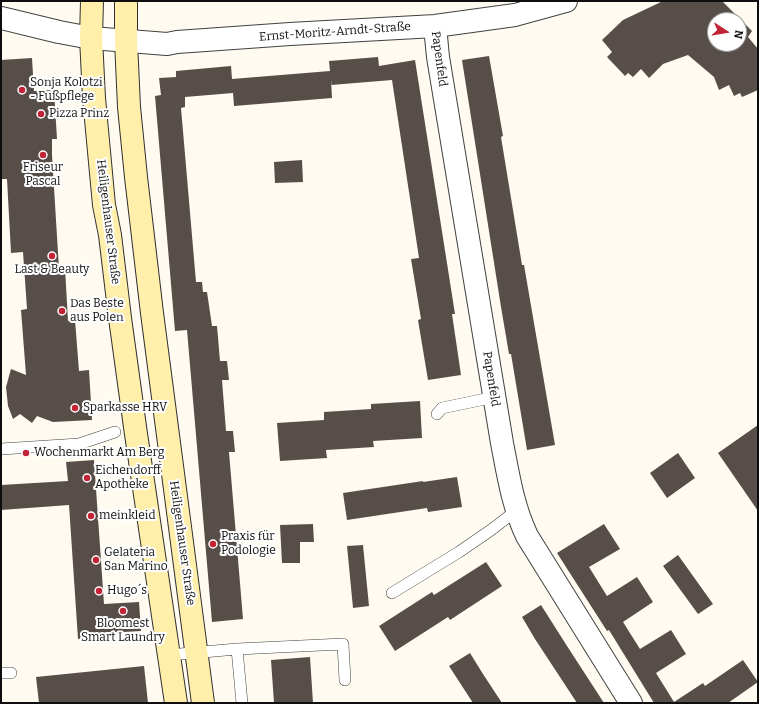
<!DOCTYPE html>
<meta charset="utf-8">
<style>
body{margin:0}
#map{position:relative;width:759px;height:704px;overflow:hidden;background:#fffbf0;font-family:Bitter,serif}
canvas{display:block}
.frame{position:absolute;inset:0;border:2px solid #0e0e0e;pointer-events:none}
.north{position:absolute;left:707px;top:12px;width:40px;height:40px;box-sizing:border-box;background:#fff;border:1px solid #9f9f9f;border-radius:50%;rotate:102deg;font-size:11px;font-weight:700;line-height:16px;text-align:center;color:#0e0e0e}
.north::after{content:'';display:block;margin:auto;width:14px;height:18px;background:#c22337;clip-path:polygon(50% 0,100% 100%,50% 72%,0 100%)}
</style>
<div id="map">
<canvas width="759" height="704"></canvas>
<div class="frame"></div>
<div class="north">N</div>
</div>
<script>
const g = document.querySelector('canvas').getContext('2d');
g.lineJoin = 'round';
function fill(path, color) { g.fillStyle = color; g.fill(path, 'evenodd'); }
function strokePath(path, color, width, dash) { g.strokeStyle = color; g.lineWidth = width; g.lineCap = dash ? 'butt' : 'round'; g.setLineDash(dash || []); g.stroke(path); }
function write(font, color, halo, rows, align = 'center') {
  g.font = font + ' Bitter,serif'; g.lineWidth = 4; g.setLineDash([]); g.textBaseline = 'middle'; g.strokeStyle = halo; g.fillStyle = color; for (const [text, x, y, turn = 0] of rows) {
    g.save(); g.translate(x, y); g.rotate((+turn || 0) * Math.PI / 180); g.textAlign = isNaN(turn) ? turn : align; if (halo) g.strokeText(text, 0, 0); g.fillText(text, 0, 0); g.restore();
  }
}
fill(new Path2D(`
 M 663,1 L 722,1 L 752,31 L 748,37 L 758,49 L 758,90 L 742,97 L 740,93 L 734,96 L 729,85 L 719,90 L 714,77 L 688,55 L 663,64 L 649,78 L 641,69 L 633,77 L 628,73 L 625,76 L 607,57 L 612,52 L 602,40 L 623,20 ZM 715,20 L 739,20 L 739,44 L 715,44 Z
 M 489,56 L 503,136 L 501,137 L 522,265 L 524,265 L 555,445 L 527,450 L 511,354 L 509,354 L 501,307 L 462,60 Z
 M 378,57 L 379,66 L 415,60 L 455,314 L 452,314 L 461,375 L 428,380 L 418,320 L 421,319 L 411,259 L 419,258 L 392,80 L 331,85 L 331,79 L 332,98 L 234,106 L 233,93 L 185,97 L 185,107 L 181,108 L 196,282 L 202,282 L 203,292 L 207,292 L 212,326 L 217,326 L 220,361 L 227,361 L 229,380 L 222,380 L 226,431 L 233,431 L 235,452 L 229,452 L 243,619 L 212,622 L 187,330 L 175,331 L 155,96 L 161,95 L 159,78 L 176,77 L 176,71 L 231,66 L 232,79 L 330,71 L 329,61 Z
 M 32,58 L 34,91 L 54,90 L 57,139 L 52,139 L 52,155 L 59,269 L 65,268 L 68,321 L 75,320 L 79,371 L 89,370 L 92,420 L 53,422 L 37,416 L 32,423 L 20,414 L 13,419 L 8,406 L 6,387 L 11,369 L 26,375 L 21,310 L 27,309 L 23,252 L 11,253 L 7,179 L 1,179 L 1,60 Z
 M 302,160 L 303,182 L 275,183 L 274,162 Z
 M 420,401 L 422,438 L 373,441 L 374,447 L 326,450 L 327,458 L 280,461 L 277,423 L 324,420 L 324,412 L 371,409 L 371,404 Z
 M 758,425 L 758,511 L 718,453 Z
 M 678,453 L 695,478 L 667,498 L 650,473 Z
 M 94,460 L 104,604 L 139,602 L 141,631 L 107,633 L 107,637 L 78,639 L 69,505 L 1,510 L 1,485 L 68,481 L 66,462 Z
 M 457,477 L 462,507 L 428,512 L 427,508 L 347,520 L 343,493 L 423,481 L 423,482 Z
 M 313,524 L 314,542 L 300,542 L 300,563 L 282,563 L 280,525 Z
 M 604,524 L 620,549 L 589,567 L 607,596 L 637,577 L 653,602 L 623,622 L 640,649 L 671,630 L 686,654 L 656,673 L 674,702 L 703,683 L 705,686 L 743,660 L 758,682 L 728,703 L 654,703 L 609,630 L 607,631 L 557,553 Z
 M 363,545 L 369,606 L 353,608 L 347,546 Z
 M 678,555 L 713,604 L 698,614 L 663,566 Z
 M 486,562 L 502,586 L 450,620 L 448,617 L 395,651 L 379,626 L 432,592 L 434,595 Z
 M 541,605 L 567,646 L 604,703 L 577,703 L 535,639 L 522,617 Z
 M 470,653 L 483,674 L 502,703 L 473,703 L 449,666 Z
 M 310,657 L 313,703 L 274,703 L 271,660 Z
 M 144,666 L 148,703 L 39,703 L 36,677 Z`), '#574e4a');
const service = new Path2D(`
 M 437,414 L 442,408 L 495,397
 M 1,449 L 79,444 L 115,432
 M 392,593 L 459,552 L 491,530 L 517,510
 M 237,649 L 242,703
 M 169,655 L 237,649 L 343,644 L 345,680
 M 1,673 L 11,673`);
const minor = new Path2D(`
 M 1,18 L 59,32 L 91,38 L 167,44 L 177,42 L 290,34 L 435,26 L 515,15 L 566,1
 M 435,26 L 438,57 L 502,443 C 508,474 513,507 527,536 L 631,703`);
const secondary = new Path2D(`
 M 92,1 L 91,38 L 94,98 L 104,205 L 110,235 L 120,318 L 136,434 L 176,703
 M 126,1 L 126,41 L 129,107 L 136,177 L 152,313 L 203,703`);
strokePath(service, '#414141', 12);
strokePath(minor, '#414141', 24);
strokePath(secondary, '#303030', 24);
strokePath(service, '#fff', 11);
strokePath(minor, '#fff', 22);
strokePath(secondary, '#ffefab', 22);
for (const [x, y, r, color] of [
 [22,90,4,"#c22337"],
 [41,114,4,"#c22337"],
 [43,155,4,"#c22337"],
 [52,256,4,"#c22337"],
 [62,311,4,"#c22337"],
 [75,408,4,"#c22337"],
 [26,453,4,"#c22337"],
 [87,478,4,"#c22337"],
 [91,516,4,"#c22337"],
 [213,544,4,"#c22337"],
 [96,560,4,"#c22337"],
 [99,591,4,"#c22337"],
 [123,611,4,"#c22337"]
]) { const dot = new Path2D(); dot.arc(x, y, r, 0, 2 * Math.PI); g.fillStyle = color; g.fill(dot); strokePath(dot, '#fff', 1.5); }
write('12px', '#0e0e0e', '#fff', [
 ["Ernst-Moritz-Arndt-Straße",335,32,-4],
 ["Papenfeld",439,59,82],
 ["Heiligenhauser Straße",108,222,83],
 ["Papenfeld",491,379,81],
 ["Heiligenhauser Straße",182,543,82]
]);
write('12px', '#0e0e0e', '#fff', [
 ["Sonja Kolotzi",30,83],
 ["- Fußpflege",30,97],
 ["Pizza Prinz",49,114],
 ["Friseur",43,168,"center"],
 ["Pascal",43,182,"center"],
 ["Last & Beauty",52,270,"center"],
 ["Das Beste",70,304],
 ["aus Polen",70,318],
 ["Sparkasse HRV",83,408],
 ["Wochenmarkt Am Berg",34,453],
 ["Eichendorff",95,471],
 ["Apotheke",95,485],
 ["meinkleid",99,516],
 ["Praxis für",221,537],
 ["Podologie",221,551],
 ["Gelateria",104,553],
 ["San Marino",104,567],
 ["Hugo´s",107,591],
 ["Bloomest",123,624,"center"],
 ["Smart Laundry",123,638,"center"]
], 'left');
</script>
